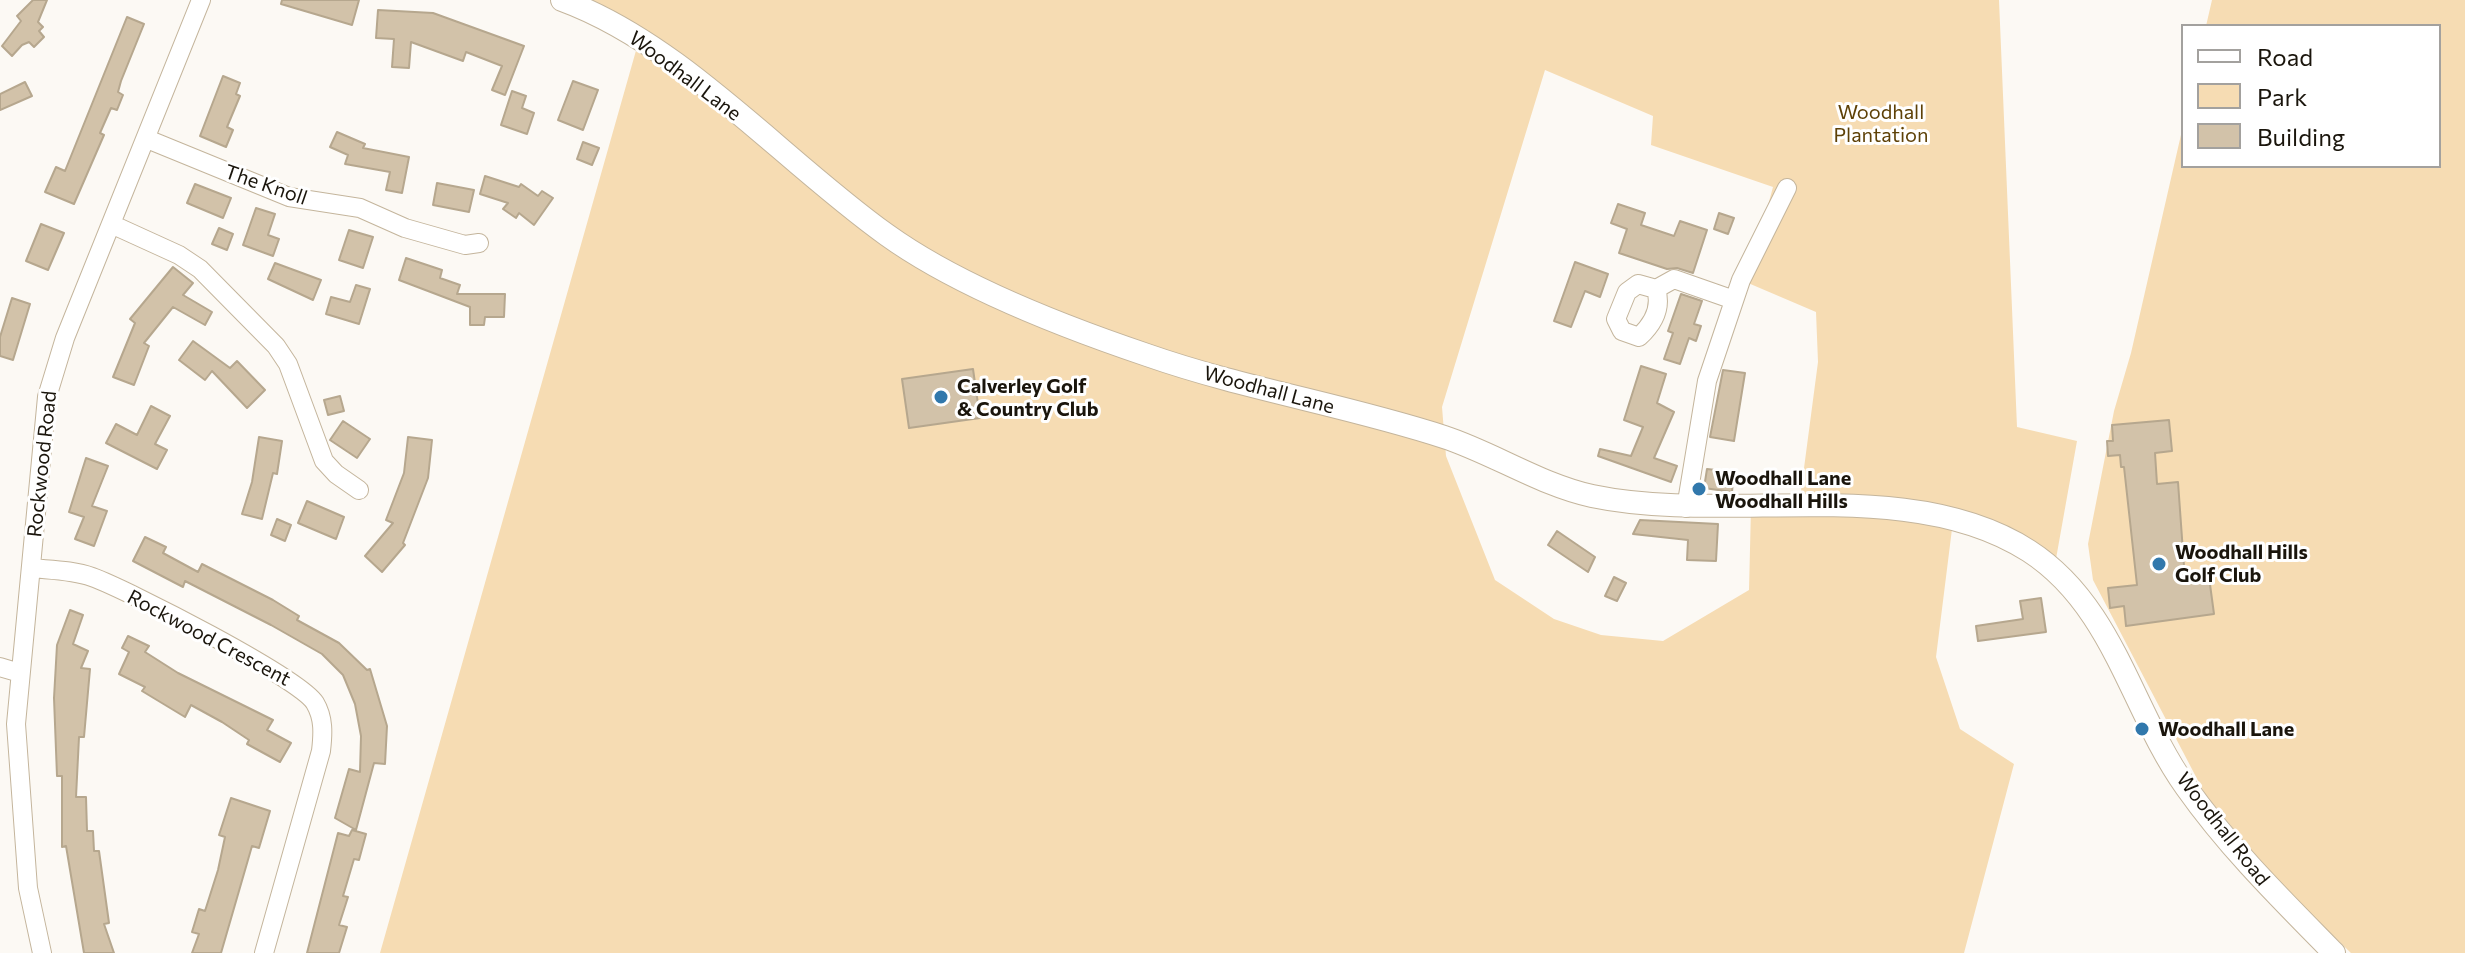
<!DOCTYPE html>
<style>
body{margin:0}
#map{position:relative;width:2465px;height:953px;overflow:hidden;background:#fcf9f4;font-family:Commissioner,sans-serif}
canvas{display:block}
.legend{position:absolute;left:2181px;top:24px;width:260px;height:144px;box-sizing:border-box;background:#fff;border:2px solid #a3a19e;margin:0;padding:10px 14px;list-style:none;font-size:24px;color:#1a150c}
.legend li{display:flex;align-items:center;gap:16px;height:40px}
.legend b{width:40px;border:2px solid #a3a19e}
</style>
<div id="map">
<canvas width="2465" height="953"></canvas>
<ul class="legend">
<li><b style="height:10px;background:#fff"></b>Road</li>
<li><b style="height:22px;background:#f6dcb3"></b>Park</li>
<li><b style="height:22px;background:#d2c2a9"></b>Building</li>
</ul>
</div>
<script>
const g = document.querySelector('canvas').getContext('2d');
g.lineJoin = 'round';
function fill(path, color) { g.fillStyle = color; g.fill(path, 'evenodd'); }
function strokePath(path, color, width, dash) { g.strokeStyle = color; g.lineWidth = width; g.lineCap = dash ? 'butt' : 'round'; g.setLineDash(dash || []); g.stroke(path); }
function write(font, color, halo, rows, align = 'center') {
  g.font = font + ' Commissioner,sans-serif'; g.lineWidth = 6; g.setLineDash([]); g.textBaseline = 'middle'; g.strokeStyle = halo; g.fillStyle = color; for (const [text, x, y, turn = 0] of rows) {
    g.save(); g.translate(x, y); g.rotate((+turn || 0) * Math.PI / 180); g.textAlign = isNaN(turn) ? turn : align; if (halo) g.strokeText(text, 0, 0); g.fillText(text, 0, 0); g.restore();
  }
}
fill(new Path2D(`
 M 562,0 L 1999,0 L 2017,427 L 2077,441 L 2054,570 L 1953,521 L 1936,657 L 1960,729 L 2014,764 L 1964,953 L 380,953 L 639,40 ZM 1545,70 L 1653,116 L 1651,145 L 1773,187 L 1757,246 L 1741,280 L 1816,312 L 1818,362 L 1799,506 L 1751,508 L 1749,590 L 1663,641 L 1601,635 L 1554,619 L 1495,580 L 1446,456 L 1442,407 Z
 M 2212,0 L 2465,0 L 2465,953 L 2351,953 L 2276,881 L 2205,794 L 2093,580 L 2088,544 L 2114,411 L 2131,353 L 2183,126 L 2183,166 L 2439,166 L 2439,26 L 2206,26 Z`), '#f6dcb3');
const building = new Path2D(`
 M 33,0 L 47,0 L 38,22 L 43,27 L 39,31 L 44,37 L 34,47 L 29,42 L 22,45 L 12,56 L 2,46 L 21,21 L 17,16 Z
 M 282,0 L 359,0 L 352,25 L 281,4 Z
 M 378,10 L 433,13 L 524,46 L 505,95 L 492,90 L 502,66 L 466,52 L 463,61 L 411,42 L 409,68 L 392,67 L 394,39 L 376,38 Z
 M 127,17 L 144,24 L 121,81 L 118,92 L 123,95 L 117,110 L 111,108 L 100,133 L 104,135 L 74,204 L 45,192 L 56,167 L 65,171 Z
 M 223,76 L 240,83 L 236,94 L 240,96 L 227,127 L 233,130 L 226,147 L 200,136 Z
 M 573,81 L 598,90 L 583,130 L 558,120 Z
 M 25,82 L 32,96 L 0,110 L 0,94 Z
 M 512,91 L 526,96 L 522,108 L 534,113 L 527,134 L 501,125 Z
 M 337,132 L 365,144 L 363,148 L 409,157 L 402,193 L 386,190 L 390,172 L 345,164 L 348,155 L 330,147 Z
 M 583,142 L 599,148 L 592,165 L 577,159 Z
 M 485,176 L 519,187 L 521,184 L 538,196 L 542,191 L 553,198 L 534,225 L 519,213 L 516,218 L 503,209 L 508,203 L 480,194 Z
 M 437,183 L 474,190 L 469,212 L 433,205 Z
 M 195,184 L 231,198 L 223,218 L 187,203 Z
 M 1618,204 L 1645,213 L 1641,225 L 1674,236 L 1680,221 L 1707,230 L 1693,273 L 1677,268 L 1667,269 L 1619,253 L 1627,229 L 1611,223 Z
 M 256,208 L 275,214 L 268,235 L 279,239 L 273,256 L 243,245 Z
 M 1719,213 L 1734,218 L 1728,234 L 1714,229 Z
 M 41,224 L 64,233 L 48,270 L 26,261 Z
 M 219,228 L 233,234 L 227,250 L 212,244 Z
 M 349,230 L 373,237 L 363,268 L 339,260 Z
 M 406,258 L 442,270 L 440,278 L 460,285 L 457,294 L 505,294 L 504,317 L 485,317 L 484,325 L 470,325 L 470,307 L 399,280 Z
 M 1575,262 L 1608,274 L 1600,297 L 1585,291 L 1571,327 L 1554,321 Z
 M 275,263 L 321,280 L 313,300 L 268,279 Z
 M 173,267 L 193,283 L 183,295 L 212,312 L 205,325 L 173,307 L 144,343 L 149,346 L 134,385 L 113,377 L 135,323 L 130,319 Z
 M 356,285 L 370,289 L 359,324 L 326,314 L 331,297 L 350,302 Z
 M 1681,294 L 1702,301 L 1694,324 L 1701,326 L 1696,341 L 1689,338 L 1680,364 L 1664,359 L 1673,333 L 1668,331 Z
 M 12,298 L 30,304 L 13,360 L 0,356 L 0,337 Z
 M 193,341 L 230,368 L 237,361 L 265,390 L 247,408 L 212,371 L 205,380 L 179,360 Z
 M 1641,366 L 1666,374 L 1657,403 L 1674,412 L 1654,458 L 1677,466 L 1671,482 L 1598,456 L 1600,449 L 1631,456 L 1643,427 L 1624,420 Z
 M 973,369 L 980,418 L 909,428 L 902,379 Z
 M 1723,370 L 1745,373 L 1734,441 L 1710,437 Z
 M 340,396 L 344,411 L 328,415 L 324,400 Z
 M 151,406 L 170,416 L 155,444 L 167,450 L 157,469 L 106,443 L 116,424 L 137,435 Z
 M 2169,420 L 2172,451 L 2155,453 L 2157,484 L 2178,482 L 2185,580 L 2209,577 L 2214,614 L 2126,626 L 2124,606 L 2110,608 L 2108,588 L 2137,585 L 2124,467 L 2121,467 L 2120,455 L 2108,456 L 2107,441 L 2113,441 L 2112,425 Z
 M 343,421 L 370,439 L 357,458 L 330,440 Z
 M 259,437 L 282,441 L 277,474 L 273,473 L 262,519 L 242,514 L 252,482 Z
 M 408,437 L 432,440 L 428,478 L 403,543 L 405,545 L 382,572 L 365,556 L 393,523 L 386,520 L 404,473 Z
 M 86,458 L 108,466 L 92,506 L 107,511 L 94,546 L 75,539 L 84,517 L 69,512 Z
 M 1707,469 L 1734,472 L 1732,492 L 1704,488 Z
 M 307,501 L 344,517 L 336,539 L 298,523 Z
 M 277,519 L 291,525 L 285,541 L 271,535 Z
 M 1640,520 L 1718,524 L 1716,561 L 1687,560 L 1688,540 L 1633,534 Z
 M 1557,531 L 1595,557 L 1588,572 L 1548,545 Z
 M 145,537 L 166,547 L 163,553 L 198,572 L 202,564 L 273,600 L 299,616 L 297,620 L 339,643 L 367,670 L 370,669 L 387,726 L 385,764 L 374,763 L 356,830 L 335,818 L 349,769 L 360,772 L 361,736 L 355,704 L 343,675 L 322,654 L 271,625 L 185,581 L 183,587 L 133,561 Z
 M 1614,577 L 1626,583 L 1617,601 L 1605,596 Z
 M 2041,598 L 2046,632 L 1978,641 L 1976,626 L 2023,619 L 2020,601 Z
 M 70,610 L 83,615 L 73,644 L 88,651 L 81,668 L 90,669 L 84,737 L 79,737 L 76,797 L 86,797 L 87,831 L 93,831 L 94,851 L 99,851 L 109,923 L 104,924 L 114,953 L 84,953 L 66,846 L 62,847 L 62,776 L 57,776 L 54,698 L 57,645 Z
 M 128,636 L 149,646 L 145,652 L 178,673 L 273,720 L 267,730 L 291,743 L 280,762 L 247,744 L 249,740 L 222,722 L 191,705 L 185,717 L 142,691 L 145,687 L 119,674 L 129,652 L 122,648 Z
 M 231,798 L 270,811 L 259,848 L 252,846 L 221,953 L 192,953 L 199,934 L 192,932 L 199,909 L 205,911 L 218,870 L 225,837 L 219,835 Z
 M 352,830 L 366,834 L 359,860 L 354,859 L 343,896 L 348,897 L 339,925 L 347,927 L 339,953 L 307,953 L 338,833 L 349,836 Z`);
fill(building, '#d2c2a9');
strokePath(building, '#b6a78e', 2);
const minor = new Path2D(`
 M 147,139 L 289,197 L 360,208 L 405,228 L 465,245 L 479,243
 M 111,224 L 179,255 L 200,269 L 276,346 L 288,364 L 324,461 L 336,474 L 359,490
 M 1656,289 C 1662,308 1653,324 1639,337 L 1622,331 L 1616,319 L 1627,292 L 1638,284 L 1656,289 L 1674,279 L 1734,300
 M 1686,508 L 1707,381 L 1741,280 L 1787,188
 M 31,568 C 51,570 73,570 92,577 C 126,589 300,678 315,703 C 324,718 323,734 321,751 L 264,953
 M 0,667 L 20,673
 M 42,953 L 28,888 L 16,724 L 47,397 L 65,338 L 201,0`);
const tertiary = new Path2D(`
 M 562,0 C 682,44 783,161 887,235 C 958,286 1064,327 1147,355 C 1244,389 1346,405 1444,437 C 1493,453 1541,485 1592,496 C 1729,525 1908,473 2029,551 C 2114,606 2131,710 2186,787 C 2229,848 2282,900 2334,953`);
strokePath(minor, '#c4b59c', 20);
strokePath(tertiary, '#c4b59c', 24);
strokePath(minor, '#fff', 18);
strokePath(tertiary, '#fff', 22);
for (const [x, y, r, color] of [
 [941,397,8,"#3178ac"],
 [1699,489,8,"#3178ac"],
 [2159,564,8,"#3178ac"],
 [2142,729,8,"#3178ac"]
]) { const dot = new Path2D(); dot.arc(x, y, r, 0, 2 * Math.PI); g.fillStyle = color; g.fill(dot); strokePath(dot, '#fff', 3); }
write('20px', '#1a150c', '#fff', [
 ["Woodhall Lane",685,76,37],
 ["The Knoll",266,185,19],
 ["Woodhall Lane",1269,390,15],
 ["Rockwood Road",42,464,-84],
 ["Rockwood Crescent",209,638,28],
 ["Woodhall Road",2223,829,52]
]);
write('20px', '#5e4107', '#fff', [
 ["Woodhall",1881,112],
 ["Plantation",1881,135]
]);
write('bold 20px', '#1a150c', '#fff', [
 ["Calverley Golf",957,386],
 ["& Country Club",957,409],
 ["Woodhall Lane",1715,478],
 ["Woodhall Hills",1715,501],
 ["Woodhall Hills",2175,552],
 ["Golf Club",2175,575],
 ["Woodhall Lane",2158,729]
], 'left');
</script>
